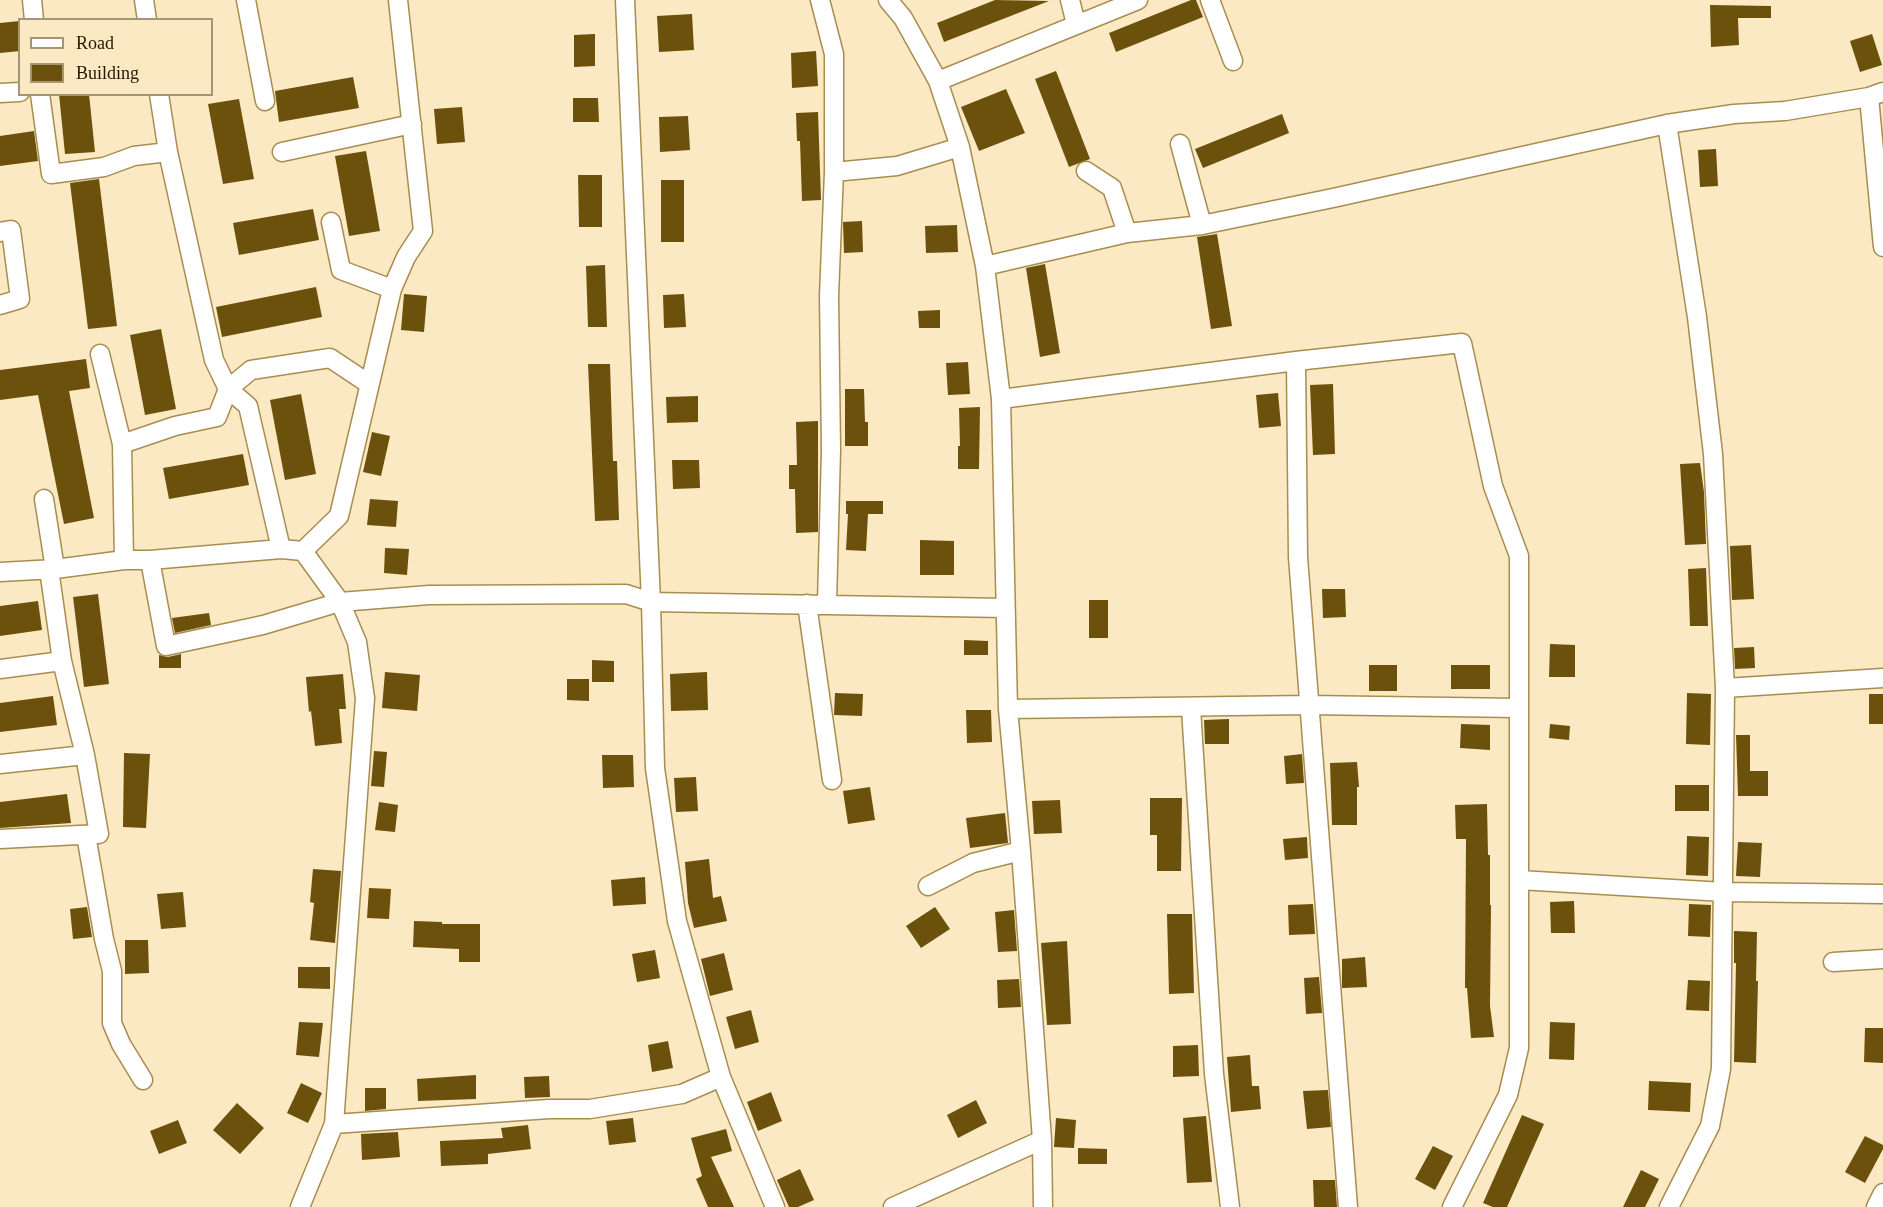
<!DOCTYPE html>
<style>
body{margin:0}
#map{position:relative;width:1883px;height:1207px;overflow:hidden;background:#fae9c3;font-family:Georgia,serif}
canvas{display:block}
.legend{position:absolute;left:18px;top:18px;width:195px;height:78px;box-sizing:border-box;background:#fae9c3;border:2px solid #a49575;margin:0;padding:8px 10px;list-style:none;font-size:18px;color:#221700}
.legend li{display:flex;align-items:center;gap:12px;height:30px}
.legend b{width:30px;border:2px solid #a49575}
</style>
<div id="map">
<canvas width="1883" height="1207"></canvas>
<ul class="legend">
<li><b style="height:8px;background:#fff"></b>Road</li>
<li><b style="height:16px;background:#6c510c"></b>Building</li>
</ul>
</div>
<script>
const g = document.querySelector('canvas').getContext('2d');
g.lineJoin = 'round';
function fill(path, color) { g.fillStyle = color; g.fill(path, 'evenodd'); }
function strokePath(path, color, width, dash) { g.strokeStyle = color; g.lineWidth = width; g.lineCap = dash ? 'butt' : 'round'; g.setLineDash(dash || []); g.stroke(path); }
fill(new Path2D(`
 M 995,0 L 1049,1 L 944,42 L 937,23 Z
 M 1191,0 L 1196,0 L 1203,17 L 1116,52 L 1109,33 Z
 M 1710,5 L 1771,6 L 1771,18 L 1738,18 L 1739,45 L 1711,47 Z
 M 692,14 L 694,50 L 659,52 L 657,16 Z
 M 20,21 L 20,51 L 0,53 L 0,23 Z
 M 595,34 L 595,66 L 574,67 L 574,35 Z
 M 1872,34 L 1882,65 L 1860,72 L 1850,41 Z
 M 816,51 L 818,86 L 792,88 L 791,53 Z
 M 1056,71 L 1090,159 L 1069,167 L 1035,79 Z
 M 353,77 L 359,108 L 279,122 L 275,91 Z
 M 1006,89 L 1025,133 L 979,151 L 961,107 Z
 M 59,94 L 89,94 L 95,152 L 65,154 Z
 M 573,98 L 598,98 L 599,122 L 573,122 Z
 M 239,99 L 254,179 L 223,184 L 208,104 Z
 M 462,107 L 465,142 L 437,144 L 434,109 Z
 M 818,112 L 821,200 L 802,201 L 800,141 L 797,141 L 796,113 Z
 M 1282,114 L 1289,133 L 1203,168 L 1195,149 Z
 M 688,116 L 690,150 L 660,152 L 659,117 Z
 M 34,131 L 38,161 L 0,166 L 0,136 Z
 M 1716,149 L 1718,186 L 1700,187 L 1698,150 Z
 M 366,151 L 380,231 L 349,236 L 335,156 Z
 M 578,175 L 602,175 L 602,227 L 579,227 Z
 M 99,179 L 117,326 L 88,329 L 70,183 Z
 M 661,180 L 684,180 L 684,242 L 661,242 Z
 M 313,209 L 319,240 L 239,255 L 233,223 Z
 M 862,221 L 863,252 L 844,253 L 843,222 Z
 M 957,225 L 958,252 L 926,253 L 925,226 Z
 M 1217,234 L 1232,326 L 1211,329 L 1197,237 Z
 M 1045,264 L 1060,353 L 1040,357 L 1026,268 Z
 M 605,265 L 607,327 L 588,327 L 586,266 Z
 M 316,287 L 322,317 L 222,337 L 216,307 Z
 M 404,294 L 427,296 L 424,332 L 401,330 Z
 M 684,294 L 686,327 L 664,328 L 663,295 Z
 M 940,310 L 940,328 L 919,328 L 918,311 Z
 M 161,329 L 176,409 L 145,415 L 130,335 Z
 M 86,359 L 90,388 L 69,391 L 94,518 L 64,524 L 38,395 L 0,400 L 0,370 Z
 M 968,362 L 970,394 L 948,395 L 946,363 Z
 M 588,364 L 610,364 L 613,461 L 617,461 L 619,520 L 595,521 Z
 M 1333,384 L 1335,454 L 1313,455 L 1310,385 Z
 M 845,389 L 864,389 L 865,422 L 868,422 L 868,446 L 845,446 Z
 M 1278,393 L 1281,426 L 1259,428 L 1256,395 Z
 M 301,394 L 316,474 L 285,480 L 270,400 Z
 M 698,396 L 698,422 L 667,423 L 666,397 Z
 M 980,407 L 979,469 L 958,469 L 958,446 L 960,446 L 959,408 Z
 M 818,421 L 818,532 L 796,533 L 795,489 L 789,489 L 789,465 L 797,465 L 796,422 Z
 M 372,432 L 390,436 L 381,476 L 363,472 Z
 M 243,454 L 249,485 L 169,499 L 163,468 Z
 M 672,460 L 699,460 L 700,488 L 673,489 Z
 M 1700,463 L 1704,492 L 1706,544 L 1685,545 L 1680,464 Z
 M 370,499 L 398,501 L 396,527 L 367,525 Z
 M 846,501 L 883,501 L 883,514 L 868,514 L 866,551 L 846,550 L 848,514 L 846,514 Z
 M 920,540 L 954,541 L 954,575 L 920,575 Z
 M 1751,545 L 1754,599 L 1732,600 L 1730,546 Z
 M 385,548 L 409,549 L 407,575 L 384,573 Z
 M 1706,568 L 1708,626 L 1690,626 L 1688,569 Z
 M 1322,589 L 1345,589 L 1346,617 L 1323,618 Z
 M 98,594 L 109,684 L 84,687 L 73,597 Z
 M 1089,600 L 1108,600 L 1108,638 L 1089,638 Z
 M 38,601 L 42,630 L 0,636 L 0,606 Z
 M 209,613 L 211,625 L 175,633 L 172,618 Z
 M 964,640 L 988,641 L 988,655 L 964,655 Z
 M 1550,644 L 1575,645 L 1575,677 L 1549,677 Z
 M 1754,647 L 1755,668 L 1735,669 L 1734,648 Z
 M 181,654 L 181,668 L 159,668 L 159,655 L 168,657 Z
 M 592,660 L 614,661 L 614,682 L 592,682 Z
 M 1369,665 L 1397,665 L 1397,691 L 1369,691 Z
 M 1451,665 L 1490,665 L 1490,689 L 1451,689 Z
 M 385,672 L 420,675 L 417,711 L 382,708 Z
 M 707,672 L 708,710 L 671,711 L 670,674 Z
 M 343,674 L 346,709 L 339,709 L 342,743 L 315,746 L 311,711 L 309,712 L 306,677 Z
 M 567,679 L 589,679 L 589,701 L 567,700 Z
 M 835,693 L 863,694 L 862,716 L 834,715 Z
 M 1687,693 L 1711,694 L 1710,745 L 1686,744 Z
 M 1869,694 L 1883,694 L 1883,724 L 1869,724 Z
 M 53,696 L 57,725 L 0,732 L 0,703 Z
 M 966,710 L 991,710 L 992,742 L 967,743 Z
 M 1229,719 L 1229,744 L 1205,744 L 1204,720 Z
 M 1461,724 L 1490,725 L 1490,750 L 1460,748 Z
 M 1550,724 L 1570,726 L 1569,740 L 1549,738 Z
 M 1736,735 L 1750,735 L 1750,771 L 1768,771 L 1768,796 L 1738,796 Z
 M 374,751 L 387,752 L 384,787 L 371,786 Z
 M 124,753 L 150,754 L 146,828 L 123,827 Z
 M 1302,754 L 1304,783 L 1286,784 L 1284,756 Z
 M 602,755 L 633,755 L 634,787 L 603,788 Z
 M 1357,762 L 1359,787 L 1357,787 L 1357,825 L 1332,825 L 1330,763 Z
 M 696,777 L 698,811 L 676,812 L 674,778 Z
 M 1675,785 L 1709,785 L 1709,811 L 1675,811 Z
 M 870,787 L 875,820 L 848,824 L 843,791 Z
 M 67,794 L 71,823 L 0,828 L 0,802 Z
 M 1150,798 L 1182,798 L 1181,871 L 1157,871 L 1157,835 L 1150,835 Z
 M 1060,800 L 1062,833 L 1034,834 L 1032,801 Z
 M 379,802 L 398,805 L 395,832 L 375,830 Z
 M 1487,804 L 1488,855 L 1490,855 L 1490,905 L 1491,905 L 1490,1006 L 1494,1037 L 1471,1038 L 1467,988 L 1465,988 L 1466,839 L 1456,839 L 1455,805 Z
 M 1005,813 L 1008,843 L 970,848 L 966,818 Z
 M 1687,836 L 1709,837 L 1708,876 L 1686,875 Z
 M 1307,837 L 1308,858 L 1285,860 L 1283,839 Z
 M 1738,842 L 1762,843 L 1760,877 L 1736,876 Z
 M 709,859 L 713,898 L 721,896 L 727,921 L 694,928 L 688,903 L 685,862 Z
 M 313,869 L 341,871 L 335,943 L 310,940 L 314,903 L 310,902 Z
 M 645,877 L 646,904 L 613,906 L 611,880 Z
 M 369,888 L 391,889 L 389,919 L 367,918 Z
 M 183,892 L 186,927 L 161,929 L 157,894 Z
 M 1574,901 L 1575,933 L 1551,933 L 1550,902 Z
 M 1313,904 L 1315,934 L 1289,935 L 1288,905 Z
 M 1689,904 L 1711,905 L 1710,937 L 1688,936 Z
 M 87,907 L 92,937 L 73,939 L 70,909 Z
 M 935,907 L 950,929 L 921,948 L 906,926 Z
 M 1014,910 L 1017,951 L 998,952 L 995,912 Z
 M 1167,914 L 1192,914 L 1194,993 L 1169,994 Z
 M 414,921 L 442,922 L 442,924 L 480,924 L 480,962 L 459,962 L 459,949 L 413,947 Z
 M 1734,931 L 1757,932 L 1756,981 L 1758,981 L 1756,1063 L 1734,1062 L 1736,963 L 1734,963 Z
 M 125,940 L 148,940 L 149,973 L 125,974 Z
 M 1067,941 L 1071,1024 L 1047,1025 L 1041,943 Z
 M 655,950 L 660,978 L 637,982 L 632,954 Z
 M 724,953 L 733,990 L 710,996 L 701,959 Z
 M 1365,957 L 1367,987 L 1342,988 L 1342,959 Z
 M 298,967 L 330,967 L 330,989 L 298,988 Z
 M 1319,977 L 1322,1013 L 1306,1014 L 1304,978 Z
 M 1019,979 L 1021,1007 L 998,1008 L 997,980 Z
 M 1688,980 L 1710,981 L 1709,1011 L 1686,1010 Z
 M 751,1010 L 759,1042 L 735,1049 L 726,1017 Z
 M 299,1022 L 323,1023 L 319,1057 L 296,1055 Z
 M 1550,1022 L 1575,1023 L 1574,1060 L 1549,1059 Z
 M 1865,1028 L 1883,1028 L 1883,1063 L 1864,1062 Z
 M 668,1041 L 673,1068 L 652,1072 L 648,1045 Z
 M 1198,1045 L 1199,1076 L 1173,1077 L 1173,1046 Z
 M 1250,1055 L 1252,1086 L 1259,1086 L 1261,1109 L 1231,1112 L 1227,1057 Z
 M 476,1075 L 476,1099 L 418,1101 L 417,1079 Z
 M 549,1076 L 550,1097 L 525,1098 L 524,1077 Z
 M 1649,1081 L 1691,1083 L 1690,1112 L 1648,1110 Z
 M 301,1083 L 322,1093 L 308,1123 L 287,1113 Z
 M 365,1088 L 386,1088 L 386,1109 L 365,1111 Z
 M 1328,1090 L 1331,1127 L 1307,1129 L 1303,1091 Z
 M 771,1092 L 782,1121 L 758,1131 L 747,1102 Z
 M 976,1100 L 987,1123 L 958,1138 L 947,1115 Z
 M 237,1103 L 264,1128 L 240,1154 L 213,1130 Z
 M 1522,1115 L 1544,1124 L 1507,1207 L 1493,1207 L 1483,1203 Z
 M 1206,1116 L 1212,1182 L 1187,1183 L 1183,1118 Z
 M 633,1118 L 636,1142 L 609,1145 L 606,1121 Z
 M 1056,1118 L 1076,1120 L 1074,1148 L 1054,1147 Z
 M 178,1120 L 187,1143 L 159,1154 L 150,1131 Z
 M 528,1125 L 531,1149 L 488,1154 L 488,1164 L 441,1166 L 440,1141 L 503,1138 L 501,1128 Z
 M 726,1129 L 732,1151 L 711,1157 L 734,1207 L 708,1207 L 696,1179 L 702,1176 L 691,1138 Z
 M 398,1132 L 400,1157 L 362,1160 L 361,1134 Z
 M 1865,1136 L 1883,1145 L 1883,1149 L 1865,1183 L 1845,1172 Z
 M 1433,1146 L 1453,1156 L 1435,1190 L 1415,1179 Z
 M 1078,1148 L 1107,1149 L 1107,1164 L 1078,1164 Z
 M 800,1169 L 814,1200 L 798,1207 L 789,1207 L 777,1180 Z
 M 1641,1170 L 1659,1179 L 1645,1207 L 1623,1207 Z
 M 1313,1180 L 1335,1180 L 1337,1207 L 1314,1207 Z`), '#6c510c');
const minor = new Path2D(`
 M 32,0 L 34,20
 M 144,0 L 147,20
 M 246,0 L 265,101
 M 625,0 L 651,602 L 655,768 L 677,921 L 721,1077 L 775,1207
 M 820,0 L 834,54 L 834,172 L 829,296 L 831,450 L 827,603
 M 888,0 L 903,18 L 938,81 L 960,147 L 985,266 L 1001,399 L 1008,709
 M 1070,0 L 1076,24
 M 1210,0 L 1233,61
 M 938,81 L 1138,0
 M 0,93 L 20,92
 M 40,94 L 51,174 L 104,167 L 134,156 L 168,152
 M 1869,97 L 1883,247
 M 1667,124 L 1697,317 L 1713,454 L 1725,688 L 1721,1069 L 1710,1126 L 1669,1207
 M 1180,144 L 1202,225
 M 282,152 L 412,124
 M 1086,171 L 1112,188 L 1127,233
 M 834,172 L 897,166 L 960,147
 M 331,222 L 341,270 L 392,289
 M 0,232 L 11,230 L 20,299 L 0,305
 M 985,266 L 1127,233 L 1202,225 L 1333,198 L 1667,124 L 1734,114 L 1785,111 L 1869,97 L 1883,92
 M 100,354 L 122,444
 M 1296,361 L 1298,557 L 1348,1207
 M 1001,399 L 1296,361 L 1462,343 L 1493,486 L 1519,556 L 1519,1048 L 1508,1095 L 1452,1207
 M 44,499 L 55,569
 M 281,549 L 248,406 L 228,389 L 251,370 L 330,358 L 369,384
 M 303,551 L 339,516 L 392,289 L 406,257 L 423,231 L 398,0
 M 124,560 L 122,444 L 175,426 L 217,417 L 228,389 L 214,360 L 168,152 L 159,94
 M 150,560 L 166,646 L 263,625 L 340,602 L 429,595 L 626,594 L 651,602 L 1005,608
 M 0,572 L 55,569 L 124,560 L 150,560 L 281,549 L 303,551 L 340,602 L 357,642 L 365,698 L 334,1124 L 300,1207
 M 807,604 L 832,780
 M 0,669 L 62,661
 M 1725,688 L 1883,678
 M 1191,708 L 1214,1074 L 1230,1207
 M 0,764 L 85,755
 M 86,835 L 104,939 L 112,971 L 112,1023 L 121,1044 L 143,1080
 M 0,839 L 99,834 L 85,755 L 62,661 L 49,569
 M 1519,880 L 1724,892 L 1883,894
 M 928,886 L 973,863 L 1021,851
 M 1833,962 L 1883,959
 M 334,1124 L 549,1109 L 590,1109 L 682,1094 L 721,1077
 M 893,1207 L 1042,1140
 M 1043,1207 L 1042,1140 L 1021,851 L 1008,709 L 1308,705 L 1518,708
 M 1876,1207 L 1883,1193`);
strokePath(minor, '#a98d50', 21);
strokePath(minor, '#fff', 18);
</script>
